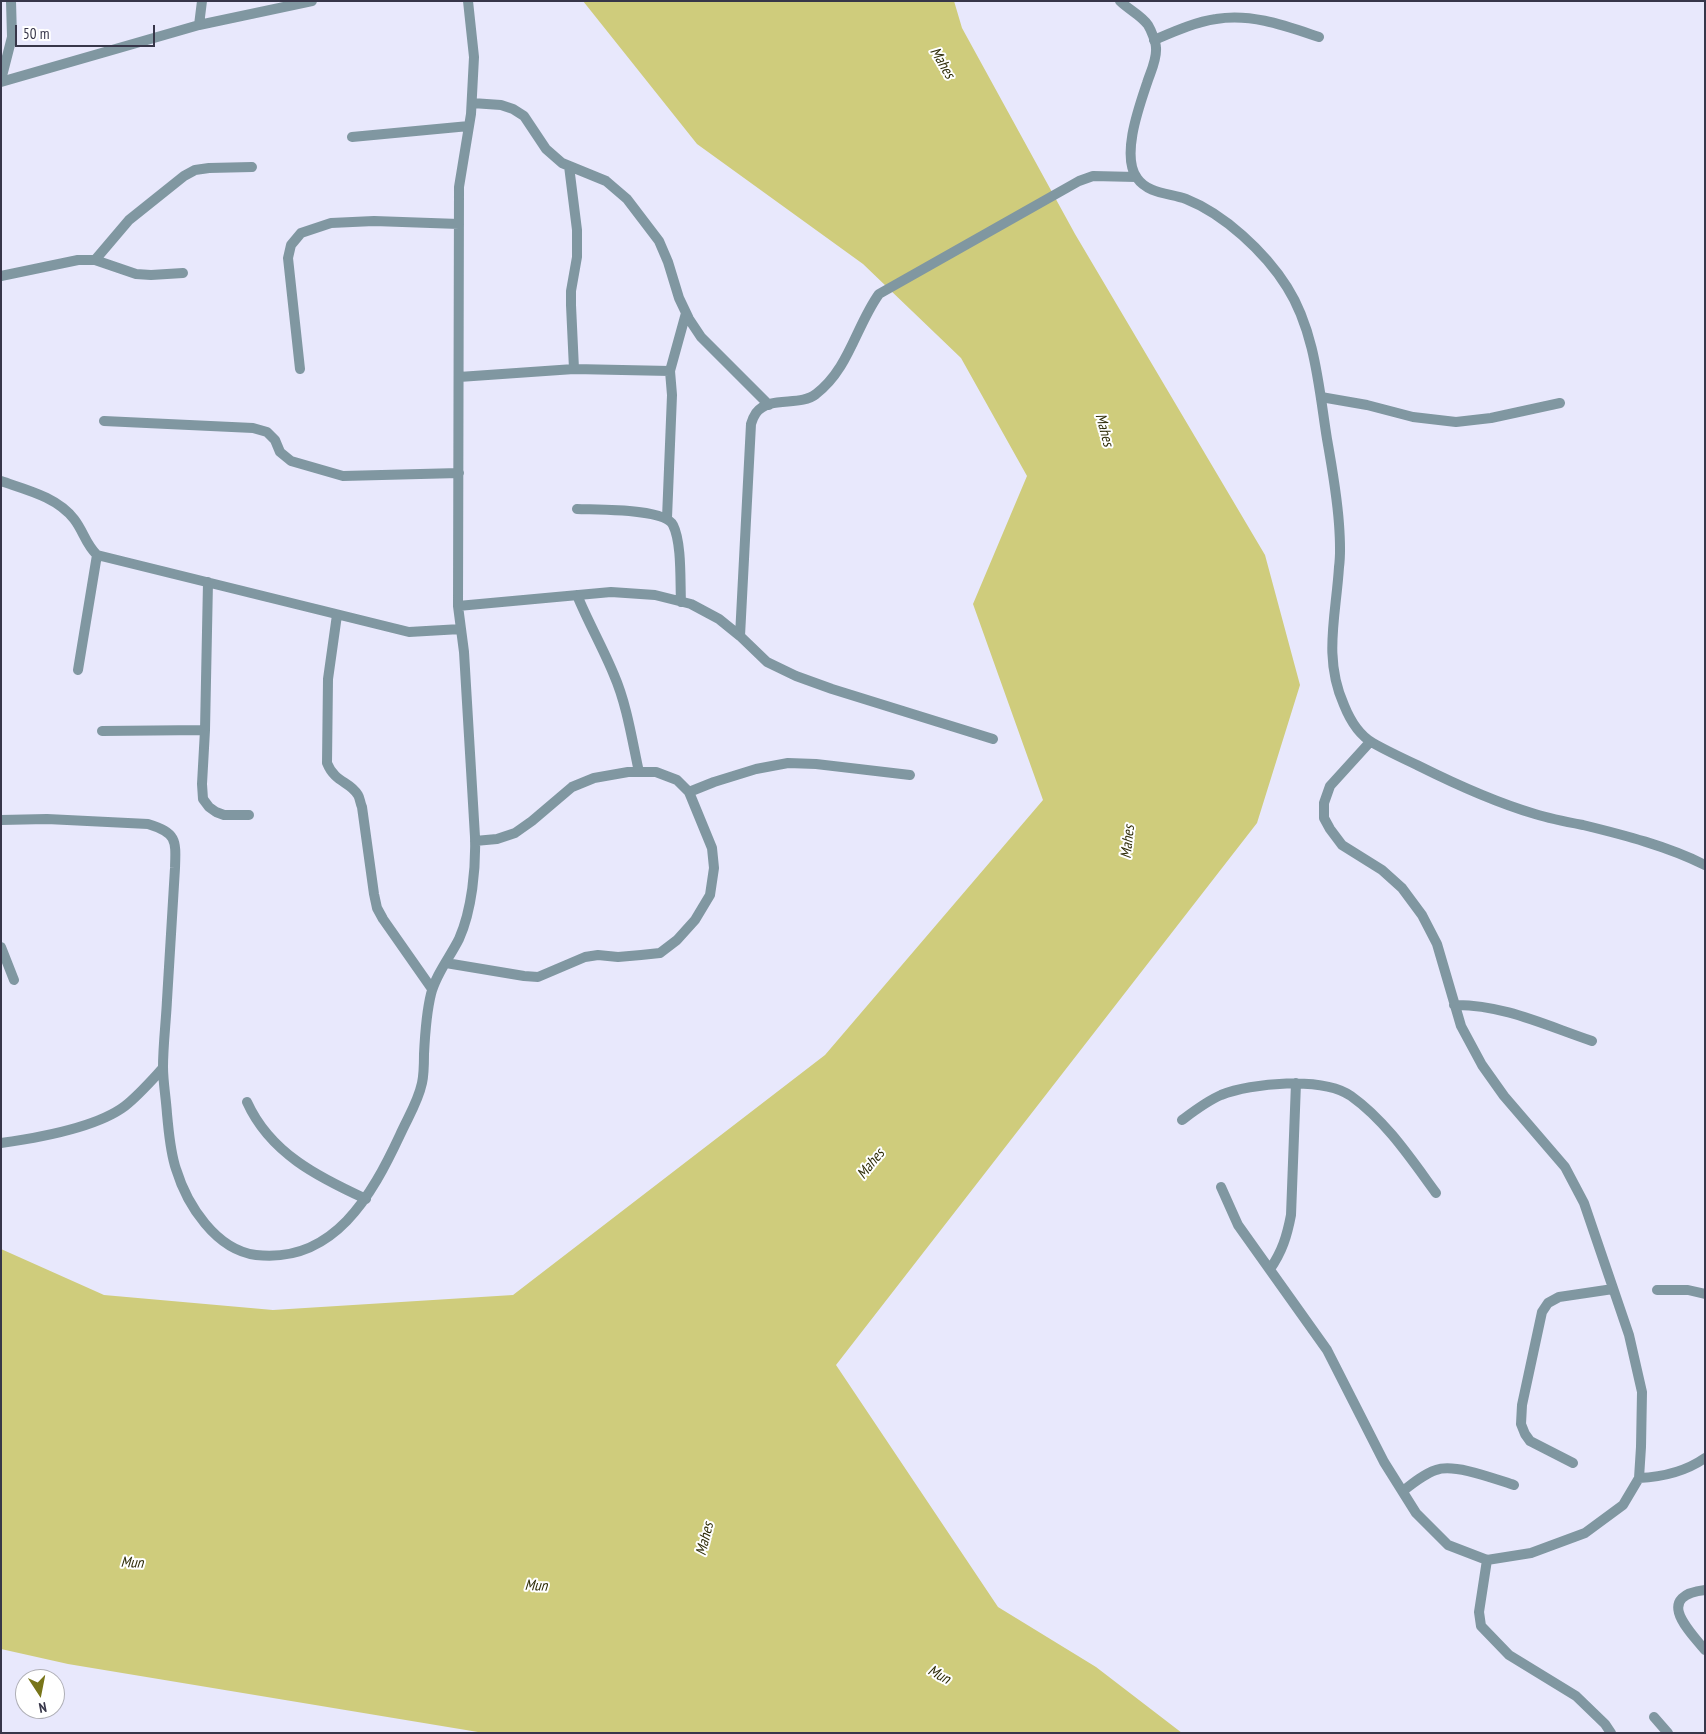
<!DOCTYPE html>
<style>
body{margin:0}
#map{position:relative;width:1706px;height:1734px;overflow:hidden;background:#e8e8fc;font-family:"PT Sans Narrow",sans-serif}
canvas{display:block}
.frame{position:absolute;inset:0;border:2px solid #373649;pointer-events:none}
.north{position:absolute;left:15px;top:1669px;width:50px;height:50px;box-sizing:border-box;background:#fff;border:1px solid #afafb6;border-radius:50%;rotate:169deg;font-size:14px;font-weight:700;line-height:20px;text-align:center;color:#373649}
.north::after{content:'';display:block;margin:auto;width:18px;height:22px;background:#787519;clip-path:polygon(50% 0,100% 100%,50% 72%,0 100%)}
.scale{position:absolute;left:15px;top:25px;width:140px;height:22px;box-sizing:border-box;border:2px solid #373649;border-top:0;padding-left:6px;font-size:15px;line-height:18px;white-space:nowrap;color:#373649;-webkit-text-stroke:4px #fff;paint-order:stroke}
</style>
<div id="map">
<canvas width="1706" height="1734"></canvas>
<div class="frame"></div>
<div class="north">N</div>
<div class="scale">50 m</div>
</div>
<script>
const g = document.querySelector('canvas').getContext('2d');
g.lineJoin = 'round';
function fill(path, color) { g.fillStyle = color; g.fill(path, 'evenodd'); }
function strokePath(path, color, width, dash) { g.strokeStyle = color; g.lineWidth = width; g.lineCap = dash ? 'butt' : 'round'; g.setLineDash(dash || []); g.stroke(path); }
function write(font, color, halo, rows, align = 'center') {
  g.font = font + ' "PT Sans Narrow",sans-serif'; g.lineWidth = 4; g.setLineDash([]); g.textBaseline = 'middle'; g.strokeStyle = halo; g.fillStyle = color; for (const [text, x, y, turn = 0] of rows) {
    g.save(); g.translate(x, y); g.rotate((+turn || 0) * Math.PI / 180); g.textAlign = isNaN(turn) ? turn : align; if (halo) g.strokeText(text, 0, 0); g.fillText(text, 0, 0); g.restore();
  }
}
fill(new Path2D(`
 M 583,1 L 954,1 L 962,28 L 1075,234 L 1265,555 L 1300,685 L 1257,823 L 836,1365 L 998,1607 L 1096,1667 L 1182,1733 L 484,1733 L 68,1664 L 1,1649 L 1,1249 L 104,1295 L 273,1310 L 513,1295 L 825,1055 L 1043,800 L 973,604 L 1027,476 L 961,358 L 863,264 L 697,144 Z`), '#cfcc7c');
strokePath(new Path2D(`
 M 1154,40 C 1173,32 1195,22 1216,19 C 1252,13 1286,26 1319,37
 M 1,80 L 12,37 L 11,1
 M 1321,397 L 1367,405 L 1413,417 L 1456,422 L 1491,418 L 1560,403`), '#8097a1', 10);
strokePath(new Path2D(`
 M 1120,1 C 1129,10 1141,15 1148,25 C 1151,30 1156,42 1156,48 C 1157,60 1150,73 1147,83 C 1139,107 1121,156 1137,178 C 1148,194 1170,193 1186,199 C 1224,214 1265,252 1287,287 C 1315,331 1319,389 1327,439 C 1332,467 1337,496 1339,524 C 1340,538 1341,553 1339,567 C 1336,616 1323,658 1344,705 C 1350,720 1359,735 1373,743 C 1387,751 1402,758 1417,765 C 1455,784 1494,802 1535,814 C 1551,819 1567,822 1583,825 C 1624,835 1667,846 1705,865
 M 199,25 L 202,1
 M 1,82 L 199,25 L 312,1
 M 472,103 L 501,105 L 513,109 L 524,116 L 546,149 L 562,163 L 606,181 L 627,199 L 659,241 L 668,262 L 679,298 L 689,319 L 701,337 L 769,405
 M 352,137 L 469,126
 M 569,166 L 577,230 L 577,257 L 571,291 L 571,305 L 574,369
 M 95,260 L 129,220 L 184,176 L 195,170 L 209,168 L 252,167
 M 1,276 L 78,260 L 95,260 L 136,274 L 151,275 L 183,273
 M 300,369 L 288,258 L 291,245 L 301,233 L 331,223 L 374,221 L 459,224
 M 459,377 L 574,369 L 670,371
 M 104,421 L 253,428 L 267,432 L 275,440 L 280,452 L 291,461 L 343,476 L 459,473
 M 1,481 C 27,490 57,497 74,519 C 84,532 85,543 97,555 L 409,632 L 461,629
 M 577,509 C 596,510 664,508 673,525 C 682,543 680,581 681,602
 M 667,518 L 672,395 L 670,371 L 686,313
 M 208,582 L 205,730 L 202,784 L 203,799 L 209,807 L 216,812 L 224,815 L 249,815
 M 577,595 C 588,622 603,648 614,675 C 627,705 632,740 639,772
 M 458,606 L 611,592 L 655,595 L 691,604 L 719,619 L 740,636 L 767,662 L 796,676 L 832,689 L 993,739
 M 337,615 L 328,679 L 327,763 C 335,783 350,781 358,795 C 360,798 360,803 362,807 L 374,894 L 377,908 L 383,919 L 432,989
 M 740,636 L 751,424 C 752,420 754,416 756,413 C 769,395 800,407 816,394 C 849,369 856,326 879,294 L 1079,181 L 1093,176 L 1136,177
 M 78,670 L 97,555
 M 102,731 L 205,730
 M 689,792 L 714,782 L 756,769 L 788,763 L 816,764 L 910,775
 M 1,820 L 47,819 L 148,824 C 177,833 176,840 175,868 C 172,912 170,956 167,1000 C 166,1022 163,1045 163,1067 C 163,1082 166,1098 167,1114 C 169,1133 170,1151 176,1169 C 187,1205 216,1250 256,1255 C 334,1264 372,1195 400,1135 C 408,1117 418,1102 422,1083 C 424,1074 424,1064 424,1054 C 425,1034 426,1014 431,994 C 436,974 450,957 459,939 C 472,910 476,868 475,837 L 464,652 L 458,606 L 459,187 L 471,114 L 474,57 L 468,1
 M 1,947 L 14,980
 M 446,963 L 524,976 L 538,977 L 585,957 L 598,955 L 618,957 L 641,955 L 660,953 L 677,940 L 695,920 L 710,895 L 714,868 L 712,848 L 689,792 L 677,780 L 656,772 L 628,772 L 594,778 L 572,787 L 532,821 L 515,833 L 497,839 L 475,841
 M 1454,1005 C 1502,1004 1547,1026 1592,1041
 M 247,1102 C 270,1153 318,1177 366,1199
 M 1182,1120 C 1194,1111 1207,1101 1221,1095 C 1251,1083 1323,1076 1351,1096 C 1386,1121 1411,1159 1436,1193
 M 1,1143 C 37,1138 96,1128 125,1106 C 139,1095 151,1081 163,1068
 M 1221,1187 L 1238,1225 L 1327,1350 L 1384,1462 L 1416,1513 L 1448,1545 L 1487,1560 L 1531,1553 L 1585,1533 L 1623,1505 L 1639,1478 L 1641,1447 L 1642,1392 L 1629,1335 L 1584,1203 L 1565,1167 L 1504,1096 L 1482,1065 L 1461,1026 L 1437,944 L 1422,915 L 1402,888 L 1382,870 L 1342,845 L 1330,829 L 1324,818 L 1324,803 L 1330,786 L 1370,742
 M 1270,1269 C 1282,1252 1287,1236 1291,1215 L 1296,1083
 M 1657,1290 L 1688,1290 L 1705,1294
 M 1573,1463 L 1530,1441 L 1525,1434 L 1521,1424 L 1522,1405 L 1542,1312 L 1548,1303 L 1559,1297 L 1613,1289
 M 1639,1478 C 1662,1477 1685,1472 1705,1458
 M 1403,1491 C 1413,1483 1424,1474 1436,1470 C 1454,1463 1495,1479 1514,1485
 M 1487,1560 L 1479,1612 L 1481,1626 L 1509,1655 L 1576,1696 L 1605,1724 L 1611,1733
 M 1705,1590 C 1655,1596 1687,1629 1705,1650
 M 1654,1717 L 1668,1733`), '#8097a1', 10);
write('italic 15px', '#2f2d09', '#fff', [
 ["Mahes",942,63,59],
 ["Mahes",1104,430,75],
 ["Mahes",1128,842,-84],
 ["Mahes",871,1164,-51],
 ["Mahes",705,1539,-76],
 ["Mun",132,1563,3],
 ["Mun",536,1586,3],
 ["Mun",939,1675,29]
]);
</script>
